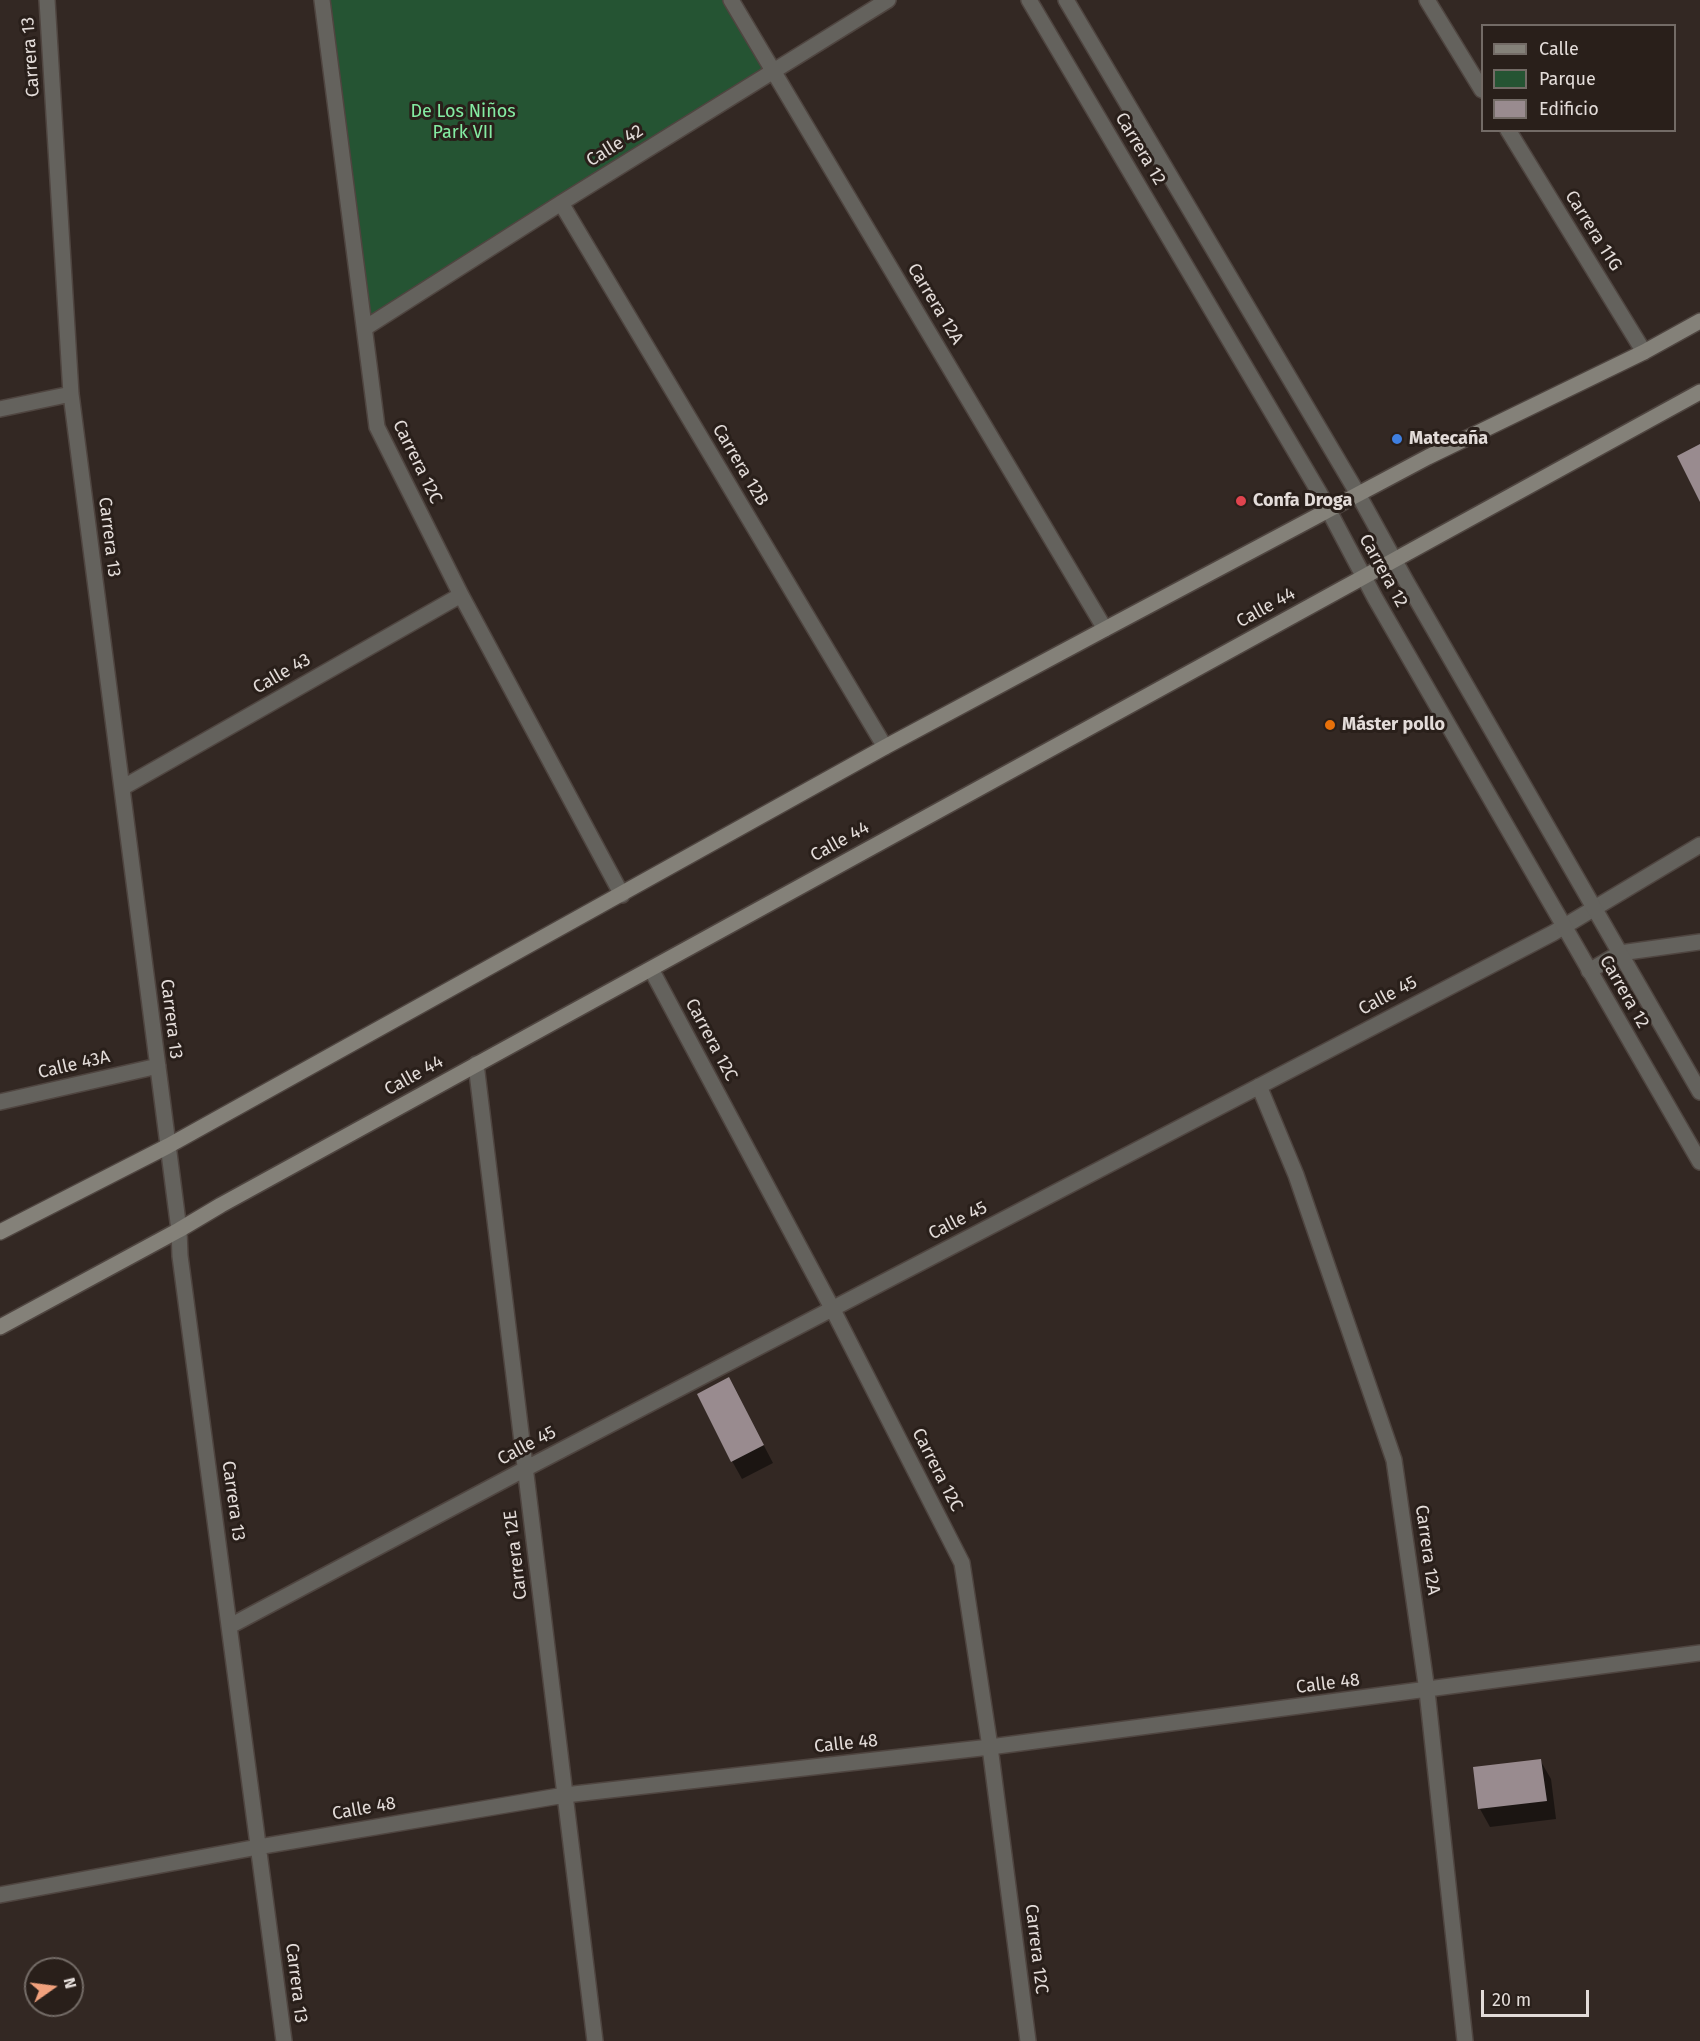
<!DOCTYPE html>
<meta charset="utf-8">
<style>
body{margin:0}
#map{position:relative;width:1700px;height:2041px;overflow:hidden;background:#332823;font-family:"Fira Sans",sans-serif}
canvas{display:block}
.legend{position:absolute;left:1481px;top:24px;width:195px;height:108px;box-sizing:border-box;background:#291f1a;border:2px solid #736b66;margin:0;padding:8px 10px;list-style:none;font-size:18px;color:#e3dcd9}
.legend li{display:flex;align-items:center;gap:12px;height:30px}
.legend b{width:30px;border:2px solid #736b66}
.north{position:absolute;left:24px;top:1957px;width:60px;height:60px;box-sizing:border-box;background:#291f1a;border:2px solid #736b66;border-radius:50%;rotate:76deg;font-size:16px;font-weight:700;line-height:24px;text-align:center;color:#e3dcd9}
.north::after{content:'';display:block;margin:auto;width:21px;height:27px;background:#f1a17d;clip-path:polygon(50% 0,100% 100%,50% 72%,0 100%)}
.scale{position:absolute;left:1481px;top:1990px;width:108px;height:27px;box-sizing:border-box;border:3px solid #e3dcd9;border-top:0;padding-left:8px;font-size:18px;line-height:21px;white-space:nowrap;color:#e3dcd9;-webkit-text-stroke:4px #291f1a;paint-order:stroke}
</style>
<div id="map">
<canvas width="1700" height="2041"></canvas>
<ul class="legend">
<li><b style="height:8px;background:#848179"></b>Calle</li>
<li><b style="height:16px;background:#255433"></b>Parque</li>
<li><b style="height:16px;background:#998b8f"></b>Edificio</li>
</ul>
<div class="north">N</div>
<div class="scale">20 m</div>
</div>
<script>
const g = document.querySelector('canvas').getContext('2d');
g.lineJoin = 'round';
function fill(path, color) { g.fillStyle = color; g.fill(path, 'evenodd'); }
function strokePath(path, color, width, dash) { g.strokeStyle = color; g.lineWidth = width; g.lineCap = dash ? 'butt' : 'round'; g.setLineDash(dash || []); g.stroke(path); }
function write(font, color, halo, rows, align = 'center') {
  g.font = font + ' "Fira Sans",sans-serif'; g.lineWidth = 6; g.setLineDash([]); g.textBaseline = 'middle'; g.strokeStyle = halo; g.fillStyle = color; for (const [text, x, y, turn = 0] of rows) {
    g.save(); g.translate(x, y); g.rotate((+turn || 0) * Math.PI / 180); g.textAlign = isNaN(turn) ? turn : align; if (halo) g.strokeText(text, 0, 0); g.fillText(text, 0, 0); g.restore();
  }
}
fill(new Path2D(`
 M 325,0 L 731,0 L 774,70 L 365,328 Z`), '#255433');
fill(new Path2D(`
 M 739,1398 L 773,1463 L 742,1479 L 732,1461 Z
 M 1540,1760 L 1551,1779 L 1556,1819 L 1490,1827 L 1480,1809 Z`), '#0007');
fill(new Path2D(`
 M 1700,444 L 1700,502 L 1677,456 Z
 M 729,1377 L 764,1445 L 731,1462 L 697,1394 Z
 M 1541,1759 L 1547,1801 L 1478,1809 L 1473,1767 Z`), '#998b8f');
const minor = new Path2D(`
 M 47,0 L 71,394 L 179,1230 L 180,1256 L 284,2041
 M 322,0 L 377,427 L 461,595 L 622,895
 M 731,0 L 1105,629
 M 1427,0 L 1482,90
 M 1508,130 L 1644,352
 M 561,203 L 885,747
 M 365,328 L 561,203 L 888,0
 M 0,409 L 71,394
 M 122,788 L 461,595
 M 651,969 L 832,1308 L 962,1563 L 990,1747 L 1028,2041
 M 1589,971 L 1620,953 L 1700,942
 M 476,1064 L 595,2041
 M 1259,1086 L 1296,1175 L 1394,1460 L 1427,1691 L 1465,2041
 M 0,1102 L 158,1066
 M 230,1626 L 525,1469 L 1553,933 L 1700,845
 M 0,1895 L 258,1847 L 565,1795 L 990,1747 L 1700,1653`);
const tertiary = new Path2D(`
 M 1029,0 L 1319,492 L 1375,598 L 1700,1162
 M 1066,0 L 1358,494 L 1406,581 L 1700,1092`);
const secondary = new Path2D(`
 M 0,1232 L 168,1146 L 885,747 L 1105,629 L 1428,457 L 1644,352 L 1700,321
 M 0,1327 L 179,1230 L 221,1205 L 1700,392`);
strokePath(minor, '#4f4540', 18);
strokePath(tertiary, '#4f4540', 18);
strokePath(secondary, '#4f4540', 18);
strokePath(minor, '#64625d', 15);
strokePath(tertiary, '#64625d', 15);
strokePath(secondary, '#848179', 15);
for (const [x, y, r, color] of [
 [1397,439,6,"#3f7fe0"],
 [1241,501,6,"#e0444e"],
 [1330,725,6,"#e8710a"]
]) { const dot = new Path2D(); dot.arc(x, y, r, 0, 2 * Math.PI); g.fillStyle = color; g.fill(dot); strokePath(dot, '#291f1a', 2); }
write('18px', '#e3dcd9', '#291f1a', [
 ["Carrera 13",31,57,-94],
 ["Calle 42",615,146,-32],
 ["Carrera 12",1140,149,59],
 ["Carrera 11G",1593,231,58],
 ["Carrera 12A",935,304,59],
 ["Carrera 12C",417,462,64],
 ["Carrera 12B",740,465,59],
 ["Carrera 13",109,537,83],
 ["Carrera 12",1383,571,61],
 ["Calle 44",1266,608,-29],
 ["Calle 43",282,674,-30],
 ["Calle 44",840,842,-29],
 ["Carrera 12",1624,992,60],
 ["Calle 45",1388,996,-28],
 ["Carrera 13",171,1019,83],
 ["Carrera 12C",711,1040,62],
 ["Calle 43A",74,1065,-13],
 ["Calle 44",414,1076,-29],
 ["Calle 45",958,1221,-27],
 ["Calle 45",527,1446,-28],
 ["Carrera 12C",937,1470,63],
 ["Carrera 13",233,1501,82],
 ["Carrera 12A",1427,1550,82],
 ["Carrera 12E",516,1555,-97],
 ["Calle 48",1328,1684,-7],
 ["Calle 48",846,1744,-6],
 ["Calle 48",364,1809,-10],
 ["Carrera 12C",1036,1949,83],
 ["Carrera 13",296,1983,83]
]);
write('18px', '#84eba2', '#291f1a', [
 ["De Los Niños",463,112],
 ["Park VII",463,133]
]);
write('bold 18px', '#e3dcd9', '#291f1a', [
 ["Matecaña",1409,439],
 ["Confa Droga",1253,501],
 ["Máster pollo",1342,725]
], 'left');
</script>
